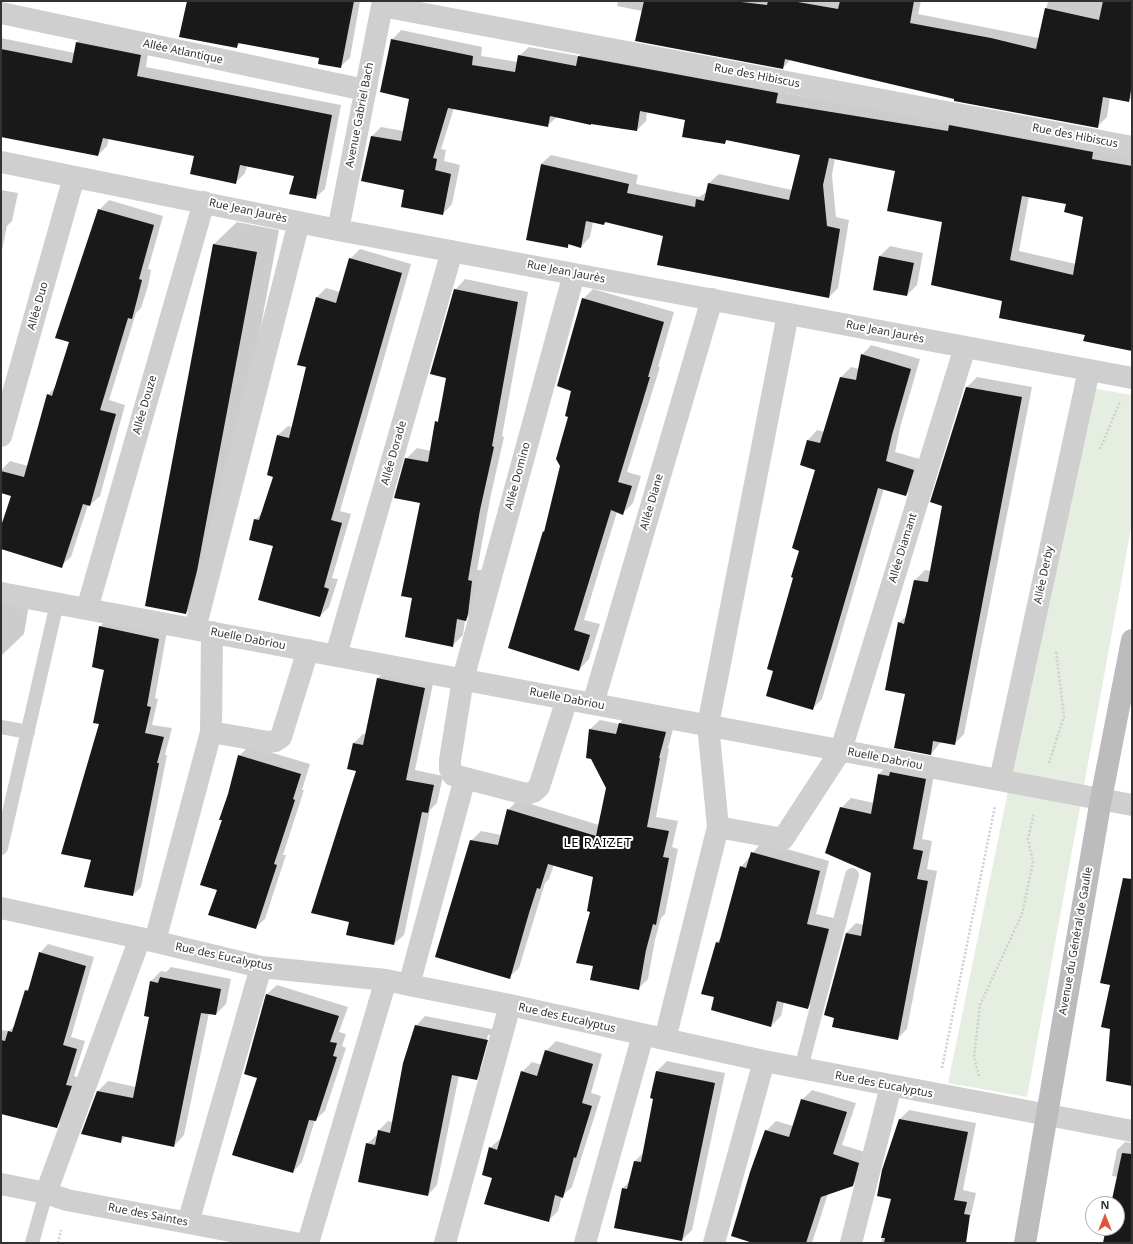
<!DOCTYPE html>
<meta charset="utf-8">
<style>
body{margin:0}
#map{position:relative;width:1133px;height:1244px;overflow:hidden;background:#fff;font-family:"Noto Sans",sans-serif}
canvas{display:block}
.frame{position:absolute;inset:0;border:2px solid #323232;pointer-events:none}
.north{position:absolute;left:1085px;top:1196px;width:40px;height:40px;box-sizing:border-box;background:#fff;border:1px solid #adadad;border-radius:50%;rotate:0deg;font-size:11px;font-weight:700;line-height:16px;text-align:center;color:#323232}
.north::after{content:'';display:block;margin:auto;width:14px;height:18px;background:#e2533b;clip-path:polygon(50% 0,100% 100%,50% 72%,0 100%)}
</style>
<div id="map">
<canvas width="1133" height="1244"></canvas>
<div class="frame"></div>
<div class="north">N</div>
</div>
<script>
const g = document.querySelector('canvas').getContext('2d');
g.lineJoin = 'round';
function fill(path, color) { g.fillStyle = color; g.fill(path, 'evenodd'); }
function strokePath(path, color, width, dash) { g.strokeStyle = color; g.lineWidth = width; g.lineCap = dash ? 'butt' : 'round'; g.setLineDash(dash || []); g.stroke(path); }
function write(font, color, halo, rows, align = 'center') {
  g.font = font + ' "Noto Sans",sans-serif'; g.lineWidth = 4; g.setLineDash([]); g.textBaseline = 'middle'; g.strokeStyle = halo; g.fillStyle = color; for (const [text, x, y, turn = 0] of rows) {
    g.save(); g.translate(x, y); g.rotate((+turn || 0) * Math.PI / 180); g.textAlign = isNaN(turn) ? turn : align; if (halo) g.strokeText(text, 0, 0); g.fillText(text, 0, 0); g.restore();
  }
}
fill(new Path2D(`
 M 1091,388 L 1132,395 L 1132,523 L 1027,1097 L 948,1083 Z`), '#e5eee1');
fill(new Path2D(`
 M 187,1 L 360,1 L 350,58 L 340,67 L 320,58 L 241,43 L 236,47 Z
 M 618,1 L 921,1 L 918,14 L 1039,38 L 1048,1 L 1132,1 L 1132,97 L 1129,101 L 1110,97 L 1107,117 L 1097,127 L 955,98 L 791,59 L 783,68 L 642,11 L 617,6 Z
 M 401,30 L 482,47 L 481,56 L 518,62 L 519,56 L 529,47 L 579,56 L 588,47 L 787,84 L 785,93 L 954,122 L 1132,155 L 1132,350 L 1086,334 L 1003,300 L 943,221 L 896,170 L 835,158 L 832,175 L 836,217 L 849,220 L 838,288 L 829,297 L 664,235 L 606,222 L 603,224 L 593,222 L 590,237 L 581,247 L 570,244 L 568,247 L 541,164 L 551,155 L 638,175 L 636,184 L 699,197 L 708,191 L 709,183 L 719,174 L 792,190 L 801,154 L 728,139 L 724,143 L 686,119 L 647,111 L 646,121 L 637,130 L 557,117 L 547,126 L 454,108 L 441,149 L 446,150 L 444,161 L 460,165 L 452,204 L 443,214 L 405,190 L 362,180 L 372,136 L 381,127 L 404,131 L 410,98 L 392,40 ZM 1029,196 L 1067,203 L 1085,216 L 1076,264 L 1019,251 Z
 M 86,33 L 149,46 L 146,67 L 341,105 L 325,189 L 315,198 L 296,175 L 247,166 L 245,173 L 236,182 L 195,155 L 109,138 L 107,146 L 98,155 L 1,136 L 1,38 L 75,53 L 77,42 Z
 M 1,190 L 18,193 L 12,221 L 7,226 L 1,255 Z
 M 109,200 L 163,216 L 148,269 L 151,270 L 148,286 L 141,308 L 136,313 L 109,400 L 125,405 L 100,496 L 90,505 L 88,505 L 71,557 L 61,566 L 1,548 L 1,529 L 12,496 L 1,492 L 1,470 L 10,461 L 28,466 L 48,395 L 56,386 L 70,341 L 99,210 Z
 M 237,222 L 279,230 L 219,548 L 208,590 L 186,613 L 214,244 Z
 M 890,246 L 923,253 L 917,285 L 907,295 L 880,256 Z
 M 360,249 L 411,264 L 340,511 L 351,514 L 332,578 L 338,579 L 329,607 L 320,616 L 255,520 L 263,512 L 275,476 L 278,435 L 288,426 L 293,427 L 307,367 L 317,297 L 326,288 L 340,292 L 350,259 Z
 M 465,279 L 528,292 L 502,436 L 504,437 L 490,499 L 477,570 L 482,570 L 476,609 L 465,620 L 463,635 L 452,646 L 413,597 L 422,502 L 406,459 L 417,448 L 431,451 L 447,377 L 455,290 Z
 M 593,289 L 674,312 L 658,367 L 660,367 L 627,472 L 641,476 L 633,503 L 623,513 L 617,512 L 584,620 L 600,624 L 589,659 L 579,670 L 544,532 L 546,530 L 561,465 L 570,416 L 583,299 Z
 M 871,345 L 920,359 L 901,424 L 895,452 L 923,460 L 916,485 L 906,495 L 884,488 L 822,699 L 812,709 L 774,670 L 801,551 L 816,469 L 808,440 L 817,430 L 824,432 L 841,377 L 851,367 L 859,369 L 862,355 Z
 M 977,377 L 1032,387 L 964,734 L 954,744 L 941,742 L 931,754 L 906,693 L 899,623 L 907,615 L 915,580 L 925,570 L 931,571 L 967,387 Z
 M 1,587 L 31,593 L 24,634 L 1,656 Z
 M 108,618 L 167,631 L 155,698 L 158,699 L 152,725 L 172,728 L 165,755 L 167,755 L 141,887 L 133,895 L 92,859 L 105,669 L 100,627 Z
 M 387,669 L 434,679 L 415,770 L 443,776 L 437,803 L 430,810 L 404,935 L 394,944 L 350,921 L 357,770 L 354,743 L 363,734 L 366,734 L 378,678 Z
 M 629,714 L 675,722 L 668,748 L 669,749 L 656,817 L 678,821 L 672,847 L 678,849 L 665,914 L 661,918 L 655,940 L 648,979 L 639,988 L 594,965 L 594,876 L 554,864 L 549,879 L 545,883 L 519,968 L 509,977 L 471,841 L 481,831 L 501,835 L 508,810 L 518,800 L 599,825 L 607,788 L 590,729 L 600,720 L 619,724 Z
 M 249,746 L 310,764 L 302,790 L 304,790 L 283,855 L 286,855 L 265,919 L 255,928 L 219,890 L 229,794 L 239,756 Z
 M 889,764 L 935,770 L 922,839 L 932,841 L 927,869 L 937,871 L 907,1029 L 897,1039 L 825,1015 L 846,933 L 856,923 L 864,925 L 872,872 L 841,808 L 851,798 L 874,803 L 879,774 Z
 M 762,842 L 829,861 L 816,914 L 838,919 L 817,998 L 807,1008 L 784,1002 L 781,1016 L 771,1026 L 716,996 L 717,942 L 721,938 L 741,867 Z
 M 48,944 L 94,957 L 71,1037 L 85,1041 L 74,1076 L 80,1078 L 65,1118 L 56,1127 L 1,1113 L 1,1030 L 9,1031 L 15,1025 L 26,991 L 31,985 L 40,953 Z
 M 171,967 L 231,979 L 226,1004 L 216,1014 L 209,1013 L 184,1135 L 174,1146 L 126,1136 L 120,1142 L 98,1091 L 108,1081 L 136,1087 L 150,1016 L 151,981 L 161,971 L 166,972 Z
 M 277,985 L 348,1007 L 339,1032 L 346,1034 L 342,1046 L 346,1048 L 325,1111 L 315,1120 L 302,1162 L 293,1172 L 259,1078 L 267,994 Z
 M 425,1016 L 497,1030 L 486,1069 L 476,1079 L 459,1075 L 437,1185 L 428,1195 L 367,1144 L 378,1134 L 379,1130 L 388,1121 L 393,1122 L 416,1026 ZM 488,1035 L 490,1035 L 481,1069 L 479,1069 Z
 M 556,1041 L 602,1054 L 591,1093 L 601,1096 L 572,1187 L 562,1196 L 558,1211 L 548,1221 L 493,1177 L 490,1148 L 501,1138 L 522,1072 L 532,1062 L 542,1065 L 546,1051 Z
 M 667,1061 L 725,1073 L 692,1230 L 682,1240 L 623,1188 L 630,1181 L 635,1161 L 644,1152 L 654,1098 L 657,1071 Z
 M 812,1090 L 856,1103 L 842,1145 L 868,1153 L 862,1176 L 852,1185 L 828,1194 L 812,1243 L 754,1243 L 766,1131 L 776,1121 L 793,1126 L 802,1100 Z
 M 909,1110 L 976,1123 L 963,1190 L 976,1193 L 971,1215 L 961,1224 L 953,1243 L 881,1243 L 893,1198 L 900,1119 Z
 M 1125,1142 L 1132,1143 L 1132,1243 L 1103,1243 L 1107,1228 L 1117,1228 L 1117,1204 L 1112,1204 L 1118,1177 L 1112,1176 L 1117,1150 Z`), '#0003');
fill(new Path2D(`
 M 187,1 L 354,1 L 341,68 L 318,64 L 319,58 L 238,43 L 237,48 L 179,37 Z
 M 644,1 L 733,1 L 767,5 L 768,1 L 792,1 L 838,9 L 840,1 L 914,1 L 910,23 L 991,38 L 1036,49 L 1045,8 L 1099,20 L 1103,1 L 1132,1 L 1132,84 L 1129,102 L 1103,97 L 1098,128 L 954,101 L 954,99 L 785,59 L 783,69 L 635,41 Z
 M 391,39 L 473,56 L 472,65 L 515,72 L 518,55 L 576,66 L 578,56 L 778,93 L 776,103 L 948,131 L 949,125 L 1093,152 L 1092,159 L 1132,166 L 1132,351 L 1083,341 L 1085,335 L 999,318 L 1002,301 L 931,285 L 942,222 L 887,211 L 895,171 L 829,158 L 823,185 L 827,226 L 840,229 L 829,298 L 657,265 L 663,236 L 605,222 L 604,225 L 586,221 L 581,248 L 568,244 L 568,248 L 526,240 L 541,164 L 629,184 L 627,193 L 695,207 L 696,199 L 704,201 L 708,183 L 789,200 L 800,155 L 726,140 L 725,144 L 682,137 L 685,120 L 640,111 L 637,131 L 591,124 L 591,125 L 550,116 L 548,127 L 448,108 L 433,158 L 437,159 L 435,170 L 451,174 L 443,215 L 401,207 L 404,190 L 361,181 L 371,136 L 401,141 L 409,99 L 380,92 ZM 1022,196 L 1066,204 L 1064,212 L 1083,217 L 1073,275 L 1010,260 Z
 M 76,42 L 141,55 L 137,76 L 332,115 L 316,199 L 289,194 L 294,176 L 240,165 L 236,184 L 190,174 L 194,156 L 103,138 L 98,156 L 1,137 L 1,49 L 72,63 Z
 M 98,209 L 154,225 L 139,279 L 142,280 L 138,296 L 132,319 L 128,318 L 100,410 L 116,414 L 90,506 L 83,504 L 62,568 L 1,549 L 1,526 L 11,496 L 1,493 L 1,471 L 24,477 L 47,394 L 52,396 L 69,342 L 55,338 Z
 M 213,244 L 257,252 L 197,571 L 186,614 L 145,606 Z
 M 879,256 L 914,263 L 907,296 L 873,290 Z
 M 349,258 L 402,273 L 331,520 L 342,523 L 324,587 L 329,589 L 320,617 L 258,600 L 273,546 L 249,540 L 254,519 L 259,520 L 273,477 L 267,475 L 277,435 L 289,438 L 306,367 L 297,365 L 316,297 L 336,303 Z
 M 454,289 L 518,302 L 492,446 L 494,447 L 480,510 L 468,580 L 472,581 L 468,614 L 466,621 L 457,619 L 453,647 L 405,637 L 412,598 L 401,596 L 420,503 L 394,498 L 405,458 L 428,462 L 435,421 L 438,422 L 446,378 L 430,374 Z
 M 582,298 L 664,322 L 648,377 L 650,377 L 618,482 L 632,486 L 623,515 L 611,510 L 574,630 L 590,635 L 579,671 L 508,648 L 543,531 L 544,532 L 560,466 L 556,459 L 568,417 L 565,416 L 571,391 L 557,386 Z
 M 861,354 L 911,369 L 892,435 L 886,461 L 914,470 L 906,496 L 878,488 L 813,710 L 766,696 L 773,671 L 767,669 L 793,578 L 791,577 L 799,551 L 792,548 L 815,470 L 800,465 L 807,440 L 820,443 L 840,377 L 856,380 Z
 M 966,387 L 1022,397 L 955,745 L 933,741 L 931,755 L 894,748 L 905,694 L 885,690 L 898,622 L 904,624 L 914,580 L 928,582 L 942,506 L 930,502 Z
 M 99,626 L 159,639 L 147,706 L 151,707 L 145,733 L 164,737 L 157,763 L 159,763 L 133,896 L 84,887 L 91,860 L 61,854 L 99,724 L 93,723 L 104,670 L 92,667 Z
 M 377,678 L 425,688 L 406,780 L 434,785 L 428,813 L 422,812 L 394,945 L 346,935 L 349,922 L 311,913 L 356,771 L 347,769 L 353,743 L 363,745 Z
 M 619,723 L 666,732 L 659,758 L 660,758 L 647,827 L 669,831 L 663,857 L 669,858 L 656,925 L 653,924 L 646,950 L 639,990 L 590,980 L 593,966 L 576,963 L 590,912 L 587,911 L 593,877 L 548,864 L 540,889 L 537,888 L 529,913 L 510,979 L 435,957 L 470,840 L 498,845 L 507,809 L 596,836 L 606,788 L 591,759 L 586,758 L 589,729 L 616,734 Z
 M 238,755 L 301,774 L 293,799 L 295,800 L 274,864 L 277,865 L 256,929 L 208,915 L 217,890 L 200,885 L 222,820 L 219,820 L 228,794 Z
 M 890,772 L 926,779 L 913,849 L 923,851 L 917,879 L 928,881 L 898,1040 L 832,1027 L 834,1018 L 824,1015 L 846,933 L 861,936 L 871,873 L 825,853 L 840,807 L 871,814 L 878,774 L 889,776 Z
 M 751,852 L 820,871 L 807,924 L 829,929 L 808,1009 L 777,1001 L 771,1027 L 711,1010 L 714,997 L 701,994 L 716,942 L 719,943 L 721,936 L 740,866 L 746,868 Z
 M 1123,878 L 1132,879 L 1132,1086 L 1106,1081 L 1110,1029 L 1101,1027 L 1110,985 L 1100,983 Z
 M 39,952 L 86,966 L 63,1045 L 77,1049 L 66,1085 L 72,1086 L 57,1128 L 1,1114 L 1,1040 L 5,1041 L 8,1031 L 12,1032 L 25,990 L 28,991 Z
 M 160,977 L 221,989 L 216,1015 L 201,1013 L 174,1147 L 122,1136 L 121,1143 L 81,1134 L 97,1091 L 133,1098 L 149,1017 L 144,1016 L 150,981 L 158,983 Z
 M 266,994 L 339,1016 L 330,1042 L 337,1043 L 333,1056 L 337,1057 L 316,1121 L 309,1120 L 293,1173 L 232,1155 L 257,1078 L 244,1074 Z
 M 415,1025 L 488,1040 L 477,1080 L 452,1075 L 428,1196 L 358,1182 L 366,1143 L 375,1145 L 378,1130 L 390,1133 L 403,1063 Z
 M 545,1050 L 593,1064 L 582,1103 L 592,1106 L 576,1158 L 574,1157 L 563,1198 L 555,1195 L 549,1222 L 484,1204 L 492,1178 L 482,1175 L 489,1147 L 497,1150 L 521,1071 L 537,1076 Z
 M 656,1071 L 715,1083 L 682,1241 L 614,1228 L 622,1188 L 627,1189 L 634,1161 L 641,1162 L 653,1099 L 650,1098 Z
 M 801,1099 L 847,1112 L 833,1154 L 859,1163 L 853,1186 L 821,1197 L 806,1243 L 753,1243 L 731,1236 L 750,1172 L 765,1130 L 789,1137 Z
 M 899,1119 L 968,1132 L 954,1200 L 967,1202 L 964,1214 L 970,1215 L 966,1243 L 884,1243 L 885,1238 L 881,1238 L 891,1199 L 877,1196 L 882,1170 Z
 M 1122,1153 L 1132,1154 L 1132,1243 L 1103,1243 L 1106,1228 L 1117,1228 L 1117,1204 L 1111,1204 Z`), '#191919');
strokePath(new Path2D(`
 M 1100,449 L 1120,402
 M 1049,763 L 1064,716 L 1056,651
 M 942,1068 L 995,806
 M 979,1076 L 974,1057 L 980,1005 L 1022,914 L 1033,862 L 1028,839 L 1034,814
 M 58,1243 L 61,1230`), '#cfcfcf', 2.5, [2, 2]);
strokePath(new Path2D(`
 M 1,727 L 28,732
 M 1,848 L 57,603
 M 801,1068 L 852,875
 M 32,1243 L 46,1193`), '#cfcfcf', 14);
strokePath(new Path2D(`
 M 382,6 L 1132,147
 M 1,13 L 365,90
 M 1,162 L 338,230 L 1132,378
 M 338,230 L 383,1
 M 1,436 L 74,177
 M 1,593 L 1132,805
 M 87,609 L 204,202
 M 195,629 L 299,222
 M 336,655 L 452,251
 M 567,699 L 539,787 L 533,792 L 526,794 L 453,775 L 450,769 L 450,760 L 463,679 L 574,274
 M 593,704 L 712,299
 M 211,732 L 268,742 L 275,741 L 281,737 L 308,650
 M 1000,780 L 1089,370
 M 718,827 L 783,839 L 841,750 L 965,347
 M 1,908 L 140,938 L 261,967 L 386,980 L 409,985 L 510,1005 L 764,1061 L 1132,1131
 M 155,941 L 211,732 L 212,632
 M 409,985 L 465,778
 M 665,1039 L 718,827 L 708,725 L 788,314
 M 1,1184 L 46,1193 L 67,1200 L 295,1243
 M 46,1193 L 140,938
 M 188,1223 L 261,967
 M 308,1243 L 386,980
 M 445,1243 L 510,1005
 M 585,1243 L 643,1035
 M 714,1243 L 764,1061
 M 851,1243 L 891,1086`), '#cfcfcf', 22);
strokePath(new Path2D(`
 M 1025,1243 L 1101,799 L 1132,640`), '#bcbcbc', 22);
write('11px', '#323232', '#fff', [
 ["Allée Atlantique",183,52,12],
 ["Rue des Hibiscus",757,76,11],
 ["Avenue Gabriel Bach",360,115,-79],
 ["Rue des Hibiscus",1075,136,11],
 ["Rue Jean Jaurès",248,211,12],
 ["Rue Jean Jaurès",566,272,11],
 ["Allée Duo",38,306,-74],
 ["Rue Jean Jaurès",885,332,11],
 ["Allée Douze",145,405,-74],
 ["Allée Dorade",394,453,-74],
 ["Allée Domino",518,476,-75],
 ["Allée Diane",652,502,-74],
 ["Allée Diamant",903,548,-73],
 ["Allée Derby",1044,575,-78],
 ["Ruelle Dabriou",248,639,11],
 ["Ruelle Dabriou",567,699,11],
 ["Ruelle Dabriou",885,759,11],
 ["Avenue du Général de Gaulle",1076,941,-80],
 ["Rue des Eucalyptus",224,957,12],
 ["Rue des Eucalyptus",567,1018,13],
 ["Rue des Eucalyptus",884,1085,11],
 ["Rue des Saintes",148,1215,11]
]);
g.letterSpacing = '1px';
write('13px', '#000', '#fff', [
 ["LE RAIZET",598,843]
]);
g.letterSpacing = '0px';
</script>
